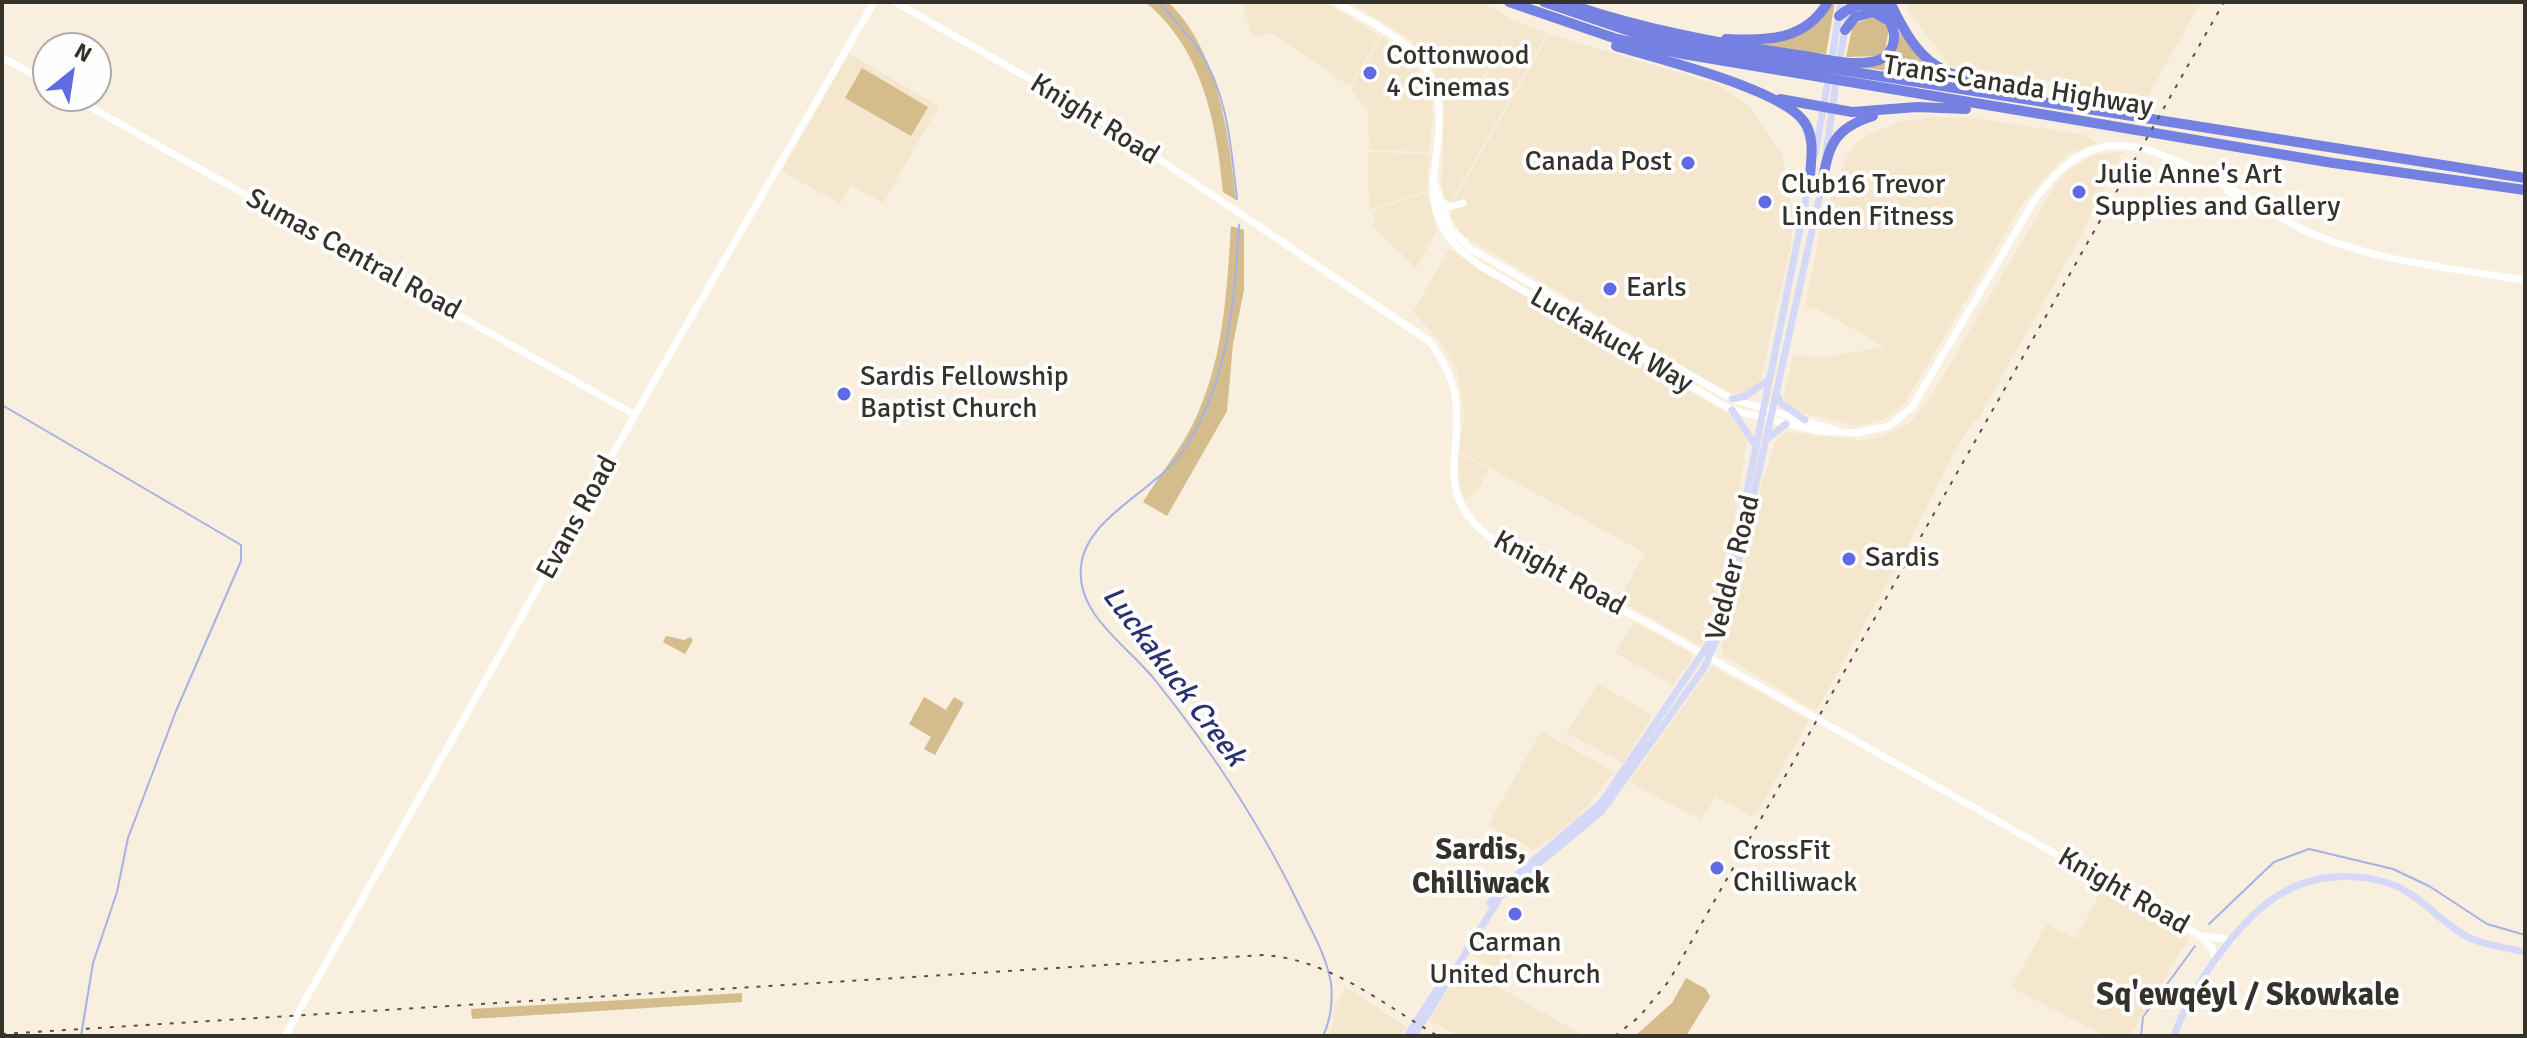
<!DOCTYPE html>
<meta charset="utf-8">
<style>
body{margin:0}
#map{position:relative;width:2527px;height:1038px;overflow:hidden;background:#f8efde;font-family:Signika,sans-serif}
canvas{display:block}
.frame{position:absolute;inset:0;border:4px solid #35322b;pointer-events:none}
.north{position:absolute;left:32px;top:32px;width:80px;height:80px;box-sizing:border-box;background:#fefefe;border:2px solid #aeacaa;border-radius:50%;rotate:30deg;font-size:22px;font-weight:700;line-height:32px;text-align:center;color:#35322b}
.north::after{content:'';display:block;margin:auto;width:28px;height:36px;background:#606ae2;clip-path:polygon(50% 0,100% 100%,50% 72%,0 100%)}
</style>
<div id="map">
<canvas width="2527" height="1038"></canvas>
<div class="frame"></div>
<div class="north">N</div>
</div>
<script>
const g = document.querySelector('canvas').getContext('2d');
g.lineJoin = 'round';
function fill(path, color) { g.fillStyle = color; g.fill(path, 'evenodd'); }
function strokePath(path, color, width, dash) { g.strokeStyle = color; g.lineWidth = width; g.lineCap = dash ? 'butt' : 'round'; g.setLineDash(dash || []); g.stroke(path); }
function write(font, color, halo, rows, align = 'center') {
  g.font = font + ' Signika,sans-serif'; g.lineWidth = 8; g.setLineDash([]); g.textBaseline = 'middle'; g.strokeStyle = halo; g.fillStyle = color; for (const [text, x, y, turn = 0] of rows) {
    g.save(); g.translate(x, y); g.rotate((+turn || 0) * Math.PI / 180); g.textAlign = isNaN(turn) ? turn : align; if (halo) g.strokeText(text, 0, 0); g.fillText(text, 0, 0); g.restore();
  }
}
fill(new Path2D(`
 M 1241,2 L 1325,2 L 1380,36 L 1349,86 L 1271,33 L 1254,38 Z
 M 1349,2 L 1482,2 L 1515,21 L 1475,91 L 1476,96 L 1516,21 L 1547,33 L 1451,202 L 1445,199 L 1442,186 L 1444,102 L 1468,96 L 1444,100 L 1428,58 L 1405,36 Z
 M 1908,2 L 2201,2 L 2147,97 L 1950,65 L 1908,11 Z
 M 1549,34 L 1717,84 L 1749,106 L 1783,156 L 1792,210 L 1792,240 L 1759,387 L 1743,395 L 1725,391 L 1461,234 L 1451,216 L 1454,201 Z
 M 1382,37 L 1405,53 L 1429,87 L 1433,115 L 1429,152 L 1369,150 L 1368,112 L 1350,88 Z
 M 849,54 L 939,106 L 883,203 L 851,185 L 840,204 L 782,171 Z
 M 1932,117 L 1973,118 L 2085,135 L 2097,143 L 2067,154 L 2024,201 L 1905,403 L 1884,419 L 1857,426 L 1794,411 L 1784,398 L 1793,356 L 1826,357 L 1885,347 L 1814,307 L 1804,312 L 1822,222 L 1844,162 L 1855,144 L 1868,135 L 1898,122 Z
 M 1368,152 L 1429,154 L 1427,191 L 1369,210 Z
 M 2122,152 L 2082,234 L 1977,421 L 1974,420 L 1952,456 L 1903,554 L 1816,711 L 1724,656 L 1721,647 L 1732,615 L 1764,476 L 1776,440 L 1788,432 L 1856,440 L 1874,439 L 1909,424 L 1932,395 L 2054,187 L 2069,170 L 2093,155 Z
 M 1427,193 L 1437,230 L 1416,268 L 1373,226 L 1375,210 Z
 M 1449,249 L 1728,414 L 1747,435 L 1732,537 L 1704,642 L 1698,645 L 1619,600 L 1645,553 L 1459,451 L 1464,416 L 1458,374 L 1442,344 L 1413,312 Z
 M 1458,453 L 1489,469 L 1478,490 L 1465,499 L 1459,484 Z
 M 1634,622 L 1689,652 L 1692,659 L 1673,685 L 1615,653 Z
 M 1712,666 L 1809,720 L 1754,818 L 1716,796 L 1701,820 L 1629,782 Z
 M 1598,684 L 1653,715 L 1623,763 L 1566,733 Z
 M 1541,731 L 1614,772 L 1580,815 L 1534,851 L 1488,825 Z
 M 2102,889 L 2189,938 L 2130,1036 L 2106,1036 L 2011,988 L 2047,924 L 2076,939 Z
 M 1484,932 L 1515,951 L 1503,975 L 1470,954 Z
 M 1462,966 L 1584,1036 L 1461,1036 L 1429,1021 Z
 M 1345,987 L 1406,1027 L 1400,1036 L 1331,1036 L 1334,1009 Z`), '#f4e7ce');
fill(new Path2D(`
 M 1145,2 L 1168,2 C 1218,49 1229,134 1236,200 L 1223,192 C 1217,124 1202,47 1145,2 Z
 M 1831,2 L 1835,2 L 1826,54 L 1745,46 L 1785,40 Z
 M 1872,17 L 1882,20 L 1889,29 L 1885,50 L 1877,56 L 1846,57 L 1853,24 Z
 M 1896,28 L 1910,46 L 1969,83 L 1853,66 L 1881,62 Z
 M 862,68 L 928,107 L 911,136 L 845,98 Z
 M 1231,226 L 1244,230 L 1244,290 L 1233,344 L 1227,411 L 1167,516 L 1143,502 C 1161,473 1185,444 1198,413 C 1224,354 1227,289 1231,226 Z
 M 666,636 L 684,640 L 690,637 L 693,640 L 685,654 L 663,642 Z
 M 924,697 L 946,710 L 954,697 L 964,703 L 935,755 L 924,749 L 931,737 L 909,724 Z
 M 1686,978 L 1706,989 L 1710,997 L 1686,1036 L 1635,1036 L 1672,1003 Z
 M 742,993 L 742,1002 L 472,1019 L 471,1009 Z`), '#d4bc8c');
strokePath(new Path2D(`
 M 1159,2 C 1172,18 1187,33 1199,50 C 1228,94 1231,148 1237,199
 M 1239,225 C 1235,302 1228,385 1183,451 C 1157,490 1085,517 1081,567 C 1076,615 1129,647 1155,680 C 1213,752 1265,832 1304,915 C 1315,937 1327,959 1331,983 C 1333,1002 1331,1019 1323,1036
 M 2,405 L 241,545 L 241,561 L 176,711 L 128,838 L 117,892 L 93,963 L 81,1036
 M 2209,924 L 2274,862 L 2309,849 L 2393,869 L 2429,886 L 2487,924 L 2525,935
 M 2141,1036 L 2143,1017 L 2195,946`), '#a6b1e6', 2);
strokePath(new Path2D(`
 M 895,2 L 1095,116 L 1429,341 C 1443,360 1454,379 1456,403 C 1461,462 1434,495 1493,540 L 1664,632 L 2199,935 L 2212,948 L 2216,961
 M 1336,2 C 1365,20 1406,37 1425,67 C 1470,140 1386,203 1482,267 L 1732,410 L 1818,431 L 1856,433 L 1889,426 L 1912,407 L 2034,201 C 2086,129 2128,136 2200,172 C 2235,190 2269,210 2303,230
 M 2,57 L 48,83
 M 71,96 L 635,415
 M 1436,187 L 1450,228 L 1471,249 L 1732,399 L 1836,430
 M 2228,191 L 2252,205
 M 1440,201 L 1449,207 L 1463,203
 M 2299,228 C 2370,261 2448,268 2525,280
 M 2202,936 L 2233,940
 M 285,1036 L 657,376 L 874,2`), '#fff', 7);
strokePath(new Path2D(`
 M 1831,63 L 1841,2
 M 1839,63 L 1850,2
 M 1815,154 L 1829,75
 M 1826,154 L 1837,75
 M 1776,394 L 1782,404 L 1805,420
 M 1732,399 L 1746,396 L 1767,381
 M 1732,410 L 1754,443
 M 1766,440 L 1786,424
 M 1490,903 L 1506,884 L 1602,802 L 1708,645 L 1720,610 L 1741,521 L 1811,174
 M 1407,1036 L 1440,985
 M 1414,1036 L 1502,894 L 1602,811 L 1704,668 L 1727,615 L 1821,190
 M 2174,1036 C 2190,989 2240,916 2284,892 C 2314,874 2358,872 2391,884 C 2419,894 2436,918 2461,933 C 2479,945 2504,947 2525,952`), '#d5d9f7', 7);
strokePath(new Path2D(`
 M 1509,2 L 1617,39 L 1683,54 L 2333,163 L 2525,190
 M 1544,2 L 1641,35 L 1714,50 L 2525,178
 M 1890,2 C 1923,73 1944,75 2017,91
 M 1572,5 C 1645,30 1722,44 1798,55 C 1821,58 1848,66 1871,62 C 1892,59 1900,39 1889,21 L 1873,12 L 1855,17 L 1845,30
 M 1839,16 C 1856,1 1877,0 1894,15
 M 1726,39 C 1767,41 1805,41 1828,2
 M 1616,46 C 1657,59 1784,89 1805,123 C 1815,139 1811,159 1810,177
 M 1780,99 L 1852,112 L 1917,107 L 1966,109
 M 1820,192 C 1829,151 1828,130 1873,116`), '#7481e3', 10);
strokePath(new Path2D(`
 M 2,1034 L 1263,955 C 1330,959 1382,1004 1438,1036
 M 1615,1036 L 1639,1017 L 1669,981 L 2224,2`), '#56524a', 2, [4, 8]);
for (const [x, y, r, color] of [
 [1370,73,8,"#606ae2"],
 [1688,163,8,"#606ae2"],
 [2079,192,8,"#606ae2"],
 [1765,202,8,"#606ae2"],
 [1610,289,8,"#606ae2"],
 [844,394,8,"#606ae2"],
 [1849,559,8,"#606ae2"],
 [1717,868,8,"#606ae2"],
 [1515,914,8,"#606ae2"]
]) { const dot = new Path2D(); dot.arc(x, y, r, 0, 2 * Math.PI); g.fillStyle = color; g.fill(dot); strokePath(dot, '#fefefe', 3); }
write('28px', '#35322b', '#fefefe', [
 ["Cottonwood",1386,57],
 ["4 Cinemas",1386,89],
 ["Canada Post",1672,163,"right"],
 ["Julie Anne's Art",2095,176],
 ["Supplies and Gallery",2095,208],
 ["Club16 Trevor",1781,186],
 ["Linden Fitness",1781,218],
 ["Earls",1626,289],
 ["Sardis Fellowship",860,378],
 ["Baptist Church",860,410],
 ["Sardis",1865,559],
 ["CrossFit",1733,852],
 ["Chilliwack",1733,884],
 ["Carman",1515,944,"center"],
 ["United Church",1515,976,"center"]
], 'left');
write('28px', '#35322b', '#fefefe', [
 ["Trans-Canada Highway",2018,87,9],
 ["Knight Road",1094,120,32],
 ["Sumas Central Road",353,255,29],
 ["Luckakuck Way",1611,341,30],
 ["Evans Road",578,518,-61],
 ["Vedder Road",1734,568,-76],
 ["Knight Road",1559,574,29],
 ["Knight Road",2123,892,30]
]);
write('italic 30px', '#2c3271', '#fefefe', [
 ["Luckakuck Creek",1173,677,53]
]);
write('bold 30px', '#35322b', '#fefefe', [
 ["Sardis,",1481,851],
 ["Chilliwack",1481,885]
]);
write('bold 32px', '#35322b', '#fefefe', [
 ["Sq'ewqéyl / Skowkale",2248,997]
]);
</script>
